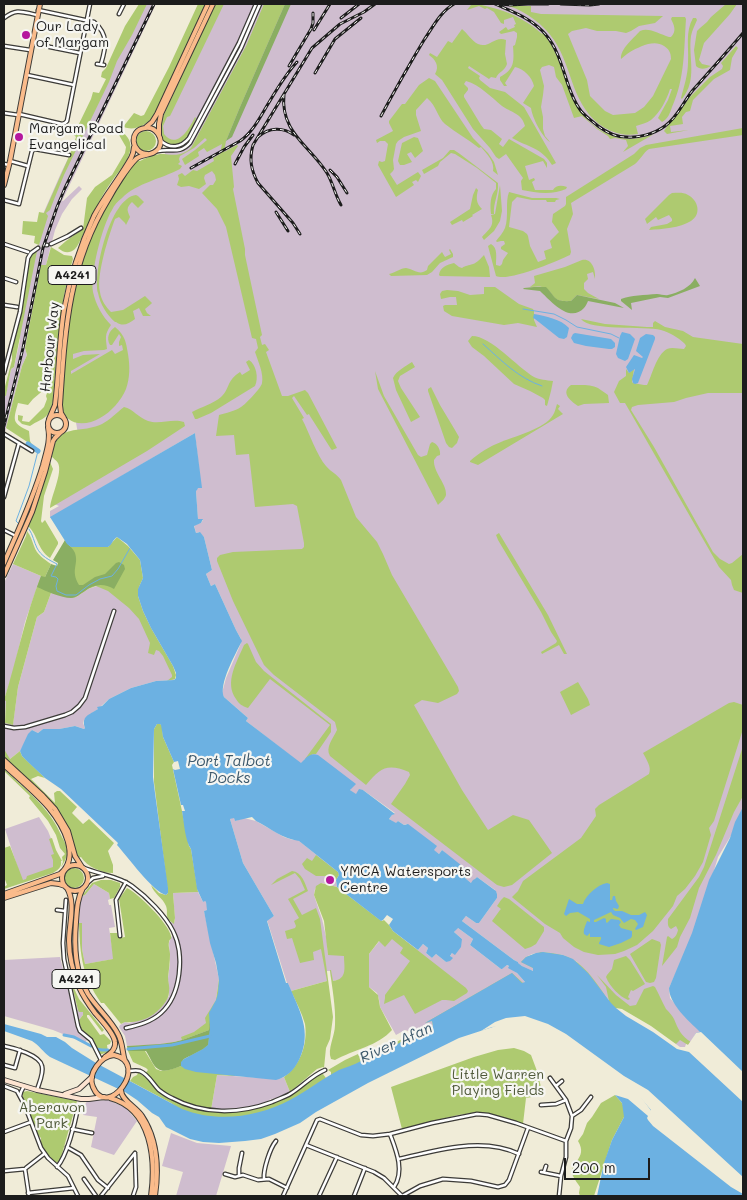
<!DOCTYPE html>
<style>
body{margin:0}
#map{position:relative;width:747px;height:1200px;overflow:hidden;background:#f0ecd8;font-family:Mali,sans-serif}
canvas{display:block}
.frame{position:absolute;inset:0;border:5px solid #1c1c1c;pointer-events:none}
.scale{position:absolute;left:564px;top:1158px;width:86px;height:22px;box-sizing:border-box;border:2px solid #1c1c1c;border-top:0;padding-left:6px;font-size:15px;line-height:18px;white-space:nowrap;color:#1c1c1c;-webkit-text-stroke:4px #f6f6f2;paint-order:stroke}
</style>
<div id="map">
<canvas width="747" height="1200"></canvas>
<div class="frame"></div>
<div class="scale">200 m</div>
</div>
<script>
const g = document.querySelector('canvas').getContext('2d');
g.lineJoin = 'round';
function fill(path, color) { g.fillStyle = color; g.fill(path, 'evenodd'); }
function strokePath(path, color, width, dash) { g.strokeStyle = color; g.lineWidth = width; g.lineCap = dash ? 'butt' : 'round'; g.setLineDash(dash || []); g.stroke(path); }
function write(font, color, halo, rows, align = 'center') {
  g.font = font + ' Mali,sans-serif'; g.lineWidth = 4.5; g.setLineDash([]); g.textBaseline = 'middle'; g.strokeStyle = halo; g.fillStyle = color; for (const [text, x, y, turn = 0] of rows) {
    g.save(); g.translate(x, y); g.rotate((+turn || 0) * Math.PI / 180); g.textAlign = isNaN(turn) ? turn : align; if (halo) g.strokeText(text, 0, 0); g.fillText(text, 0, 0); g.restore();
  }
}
fill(new Path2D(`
 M 143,4 L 156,4 L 62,201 L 63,201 L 79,186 L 82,189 L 72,199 L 62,214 L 55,230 L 46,265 L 41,265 L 25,348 L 27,355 L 22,366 L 4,436 L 4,443 L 4,395 L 6,395 L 11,369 L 14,367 L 20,340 L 18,334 L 34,253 L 37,251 L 39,245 L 43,214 L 61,173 Z
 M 215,4 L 743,4 L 743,816 L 718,857 L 698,924 L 669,988 L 670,998 L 680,1010 L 701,1032 L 687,1049 L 679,1049 L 611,1003 L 588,973 L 577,962 L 570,958 L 563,955 L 543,952 L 532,954 L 526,957 L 524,963 L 533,968 L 534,970 L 532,971 L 522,966 L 517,963 L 518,962 L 514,960 L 462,921 L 466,916 L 476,923 L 479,923 L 497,898 L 497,894 L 495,890 L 477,877 L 472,884 L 465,878 L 467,875 L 442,850 L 439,854 L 433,850 L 436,846 L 406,824 L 404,825 L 398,821 L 396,824 L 389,819 L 392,815 L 395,813 L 363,790 L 358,792 L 356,795 L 350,790 L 351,788 L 305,759 L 301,764 L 246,721 L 248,718 L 224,697 L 222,693 L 226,678 L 241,643 L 241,639 L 236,630 L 215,584 L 211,586 L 206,574 L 212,570 L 204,537 L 199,532 L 196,533 L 194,525 L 201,523 L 203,520 L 198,520 L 196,491 L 197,488 L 201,488 L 195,433 L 50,518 L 50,511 L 59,506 L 52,503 L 78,434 L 75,417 L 68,401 L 73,354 L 81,294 L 100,232 L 122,189 L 164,158 L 167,143 L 163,141 L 161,121 Z
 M 13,564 L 41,576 L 25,622 L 13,672 L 4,700 L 6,700 L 5,723 L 13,724 L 18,687 L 37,617 L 44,612 L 51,593 L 76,597 L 88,589 L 103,584 L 147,620 L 156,638 L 169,659 L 174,680 L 156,681 L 131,688 L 109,699 L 98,709 L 88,716 L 84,720 L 83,723 L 85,728 L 84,729 L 75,726 L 59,729 L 43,729 L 38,733 L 32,730 L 20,751 L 10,759 L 4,758 L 4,583 Z
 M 39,817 L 48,831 L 52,841 L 58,863 L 49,872 L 22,881 L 5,829 Z
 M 234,817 L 235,821 L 244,818 L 256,821 L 284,837 L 293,840 L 298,840 L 339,873 L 336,880 L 337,887 L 322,883 L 315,889 L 314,895 L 322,919 L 327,941 L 328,955 L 359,955 L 340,980 L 333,981 L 331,979 L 330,971 L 327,971 L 327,981 L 291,991 L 288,983 L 287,983 L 267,920 L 274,916 L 243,863 L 230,819 Z
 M 94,884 L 109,893 L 110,899 L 108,900 L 109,905 L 111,905 L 115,927 L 109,928 L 114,959 L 85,964 L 82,949 L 82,924 L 79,923 L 80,903 L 82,896 L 85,895 Z
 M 198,892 L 203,902 L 205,900 L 206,902 L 208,910 L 204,911 L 219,979 L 216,1000 L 209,1013 L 209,1030 L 182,1040 L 174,1042 L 156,1045 L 127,1046 L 125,1036 L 119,1027 L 120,1025 L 125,1022 L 129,1023 L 150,1016 L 163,1005 L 169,996 L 168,978 L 170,963 L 169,943 L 171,937 L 175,935 L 169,923 L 171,922 L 174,923 L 175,920 L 173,893 Z
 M 457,928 L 458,928 L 473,939 L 470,945 L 501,969 L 507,965 L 517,973 L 525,982 L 524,983 L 488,987 L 428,1022 L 432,1021 L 433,1026 L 408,1031 L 405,1030 L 396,1035 L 380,1007 L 379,999 L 377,993 L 369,987 L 369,954 L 389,929 L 418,950 L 423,944 L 428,948 L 426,953 L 432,958 L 436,954 L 446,962 L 462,939 L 454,932 Z
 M 60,957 L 67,985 L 72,988 L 78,1010 L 83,1012 L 83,1015 L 79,1020 L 81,1029 L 89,1037 L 85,1043 L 53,1030 L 4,1016 L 4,960 Z
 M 217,1075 L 278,1079 L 284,1077 L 290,1092 L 278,1098 L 275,1098 L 269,1100 L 268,1102 L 251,1107 L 211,1110 Z
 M 108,1100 L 126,1108 L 137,1121 L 114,1155 L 91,1147 L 97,1117 L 83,1115 L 85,1105 L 87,1101 Z
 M 171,1133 L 197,1143 L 231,1146 L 216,1196 L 176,1196 L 183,1172 L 162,1166 Z`), '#cfbdcf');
fill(new Path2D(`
 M 139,4 L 147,4 L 132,35 L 117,61 L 109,82 L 64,175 L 55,197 L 50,210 L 46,213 L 48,216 L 39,245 L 34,243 L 35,236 L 22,234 L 23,221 L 37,222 L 39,212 L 44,213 L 71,152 L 76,137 L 74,135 L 75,130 L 76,130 L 91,99 L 93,92 L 99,93 L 106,79 L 101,77 L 102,72 L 106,68 L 125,26 Z
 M 198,4 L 206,4 L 153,117 C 145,126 135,131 123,127 L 134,113 L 141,116 L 144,115 L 169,67 Z
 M 215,4 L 224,4 L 173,110 L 170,116 L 167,117 L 163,126 L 164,134 C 177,150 189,129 195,117 L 196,118 C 194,124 192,131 188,137 C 183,146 166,149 161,137 C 159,132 161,126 161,121 Z
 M 264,4 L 285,4 L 240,107 L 226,141 L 224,152 L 237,145 L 238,146 L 231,156 L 234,187 L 233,189 L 245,249 L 245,255 L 262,335 L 260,337 L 262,345 L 265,344 L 269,350 L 266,352 L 282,396 L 288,396 L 305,390 L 308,393 L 337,448 L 332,450 L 331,449 L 310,416 L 309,414 L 307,415 L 294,396 L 292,398 L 304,418 L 302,419 C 309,432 317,456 326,466 C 331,472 337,474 341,480 L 356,517 L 377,542 L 383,554 L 392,575 L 458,687 L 459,691 L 457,694 L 438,703 L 422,700 L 414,705 L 462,790 L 488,830 L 513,815 L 529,820 L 552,853 L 512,885 L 504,887 L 497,885 L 391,804 L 405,784 L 410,775 L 409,772 C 387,763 380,768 366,785 L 330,756 C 325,747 333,739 337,730 L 335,722 L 274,675 L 264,665 L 233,601 L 217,561 L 217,558 L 220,555 L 233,552 L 302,549 L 304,547 L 304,543 L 297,506 L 293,504 L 255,507 L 249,454 L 236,455 L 234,435 L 216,436 L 219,415 C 226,413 235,411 241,407 C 245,405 262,387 262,383 C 264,374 258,361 255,352 L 258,348 L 256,339 L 252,338 L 226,227 L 217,209 L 202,193 L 210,185 L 213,185 L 216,180 L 215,175 L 212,171 L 205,175 L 204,178 L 206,184 L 199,189 L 189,186 L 181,187 L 177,185 L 179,179 L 178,175 L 182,173 L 185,176 L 193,170 L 197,171 L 214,161 L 213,158 L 220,154 L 222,144 L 207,152 L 204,148 L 198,152 L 199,156 L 185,165 L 182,159 L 195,150 L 207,140 L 205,138 L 194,148 L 180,156 L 179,159 L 180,162 L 178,164 L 182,166 L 180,169 C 161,179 137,183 122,198 C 118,201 114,205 112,210 C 102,226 90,274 93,292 C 96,305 102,316 111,325 C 104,335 106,338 107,349 L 104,350 L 84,351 L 73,354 L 73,359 L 83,355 L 100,354 L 71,371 L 71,374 L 112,350 L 115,354 L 123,350 L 122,345 L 119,346 L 119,342 L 121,337 L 119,334 L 112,345 L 110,345 C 106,338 109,331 115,327 C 125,335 126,342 128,354 C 130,366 130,378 126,389 C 121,401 111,412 100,418 C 85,427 63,426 62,404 C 65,374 66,342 70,312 C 77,273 90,235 110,200 C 117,187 126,170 138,160 L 140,161 C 145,158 154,155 160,154 C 173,154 179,158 191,148 L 246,46 Z
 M 478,4 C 484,6 491,7 497,9 C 514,14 529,22 542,34 L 543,33 C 570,65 564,112 606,133 C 621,141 638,140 654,134 L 623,152 L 628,146 L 626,140 L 615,138 L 610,139 L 608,136 L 597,129 L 582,116 L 574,118 L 562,85 L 556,77 L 554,67 L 549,65 L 542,67 L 540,70 L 544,86 L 543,95 L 541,107 L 543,117 L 543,129 L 545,136 L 550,142 C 542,137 532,117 531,108 L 523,103 L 534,86 C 532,77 524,69 515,67 L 505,83 L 507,86 L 504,86 L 500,80 L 500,77 C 515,69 514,61 513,46 L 515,45 L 517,37 L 517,33 L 514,31 L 501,34 L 499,32 L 506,27 L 508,30 L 515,27 L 514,25 L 516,24 L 513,17 L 504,20 L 504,24 L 501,23 L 494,12 L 487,8 L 485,9 L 479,6 L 467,10 L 471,5 Z
 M 726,4 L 737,4 L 730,14 L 704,43 L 699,60 L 702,64 L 711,66 C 706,69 700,70 696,66 L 694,50 L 697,31 L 700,28 L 707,22 L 711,17 Z
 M 509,6 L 531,6 L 531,12 L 541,14 L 663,16 L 655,23 L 639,26 L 631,31 L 626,33 L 616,31 L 597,31 L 586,28 L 572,31 L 568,34 L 587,80 L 590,96 L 605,111 L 613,115 L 635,113 L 644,107 L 653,96 L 671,59 C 671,53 669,49 664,46 C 654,39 639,47 630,52 C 626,54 624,57 621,59 C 620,49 633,39 640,31 C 649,27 659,34 669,37 L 671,37 C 677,31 674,25 671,19 L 672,17 L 685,17 L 686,19 C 684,48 685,79 672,107 C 670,113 668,119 662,122 L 658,118 L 668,100 L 672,89 L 670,89 C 667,99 660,113 651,120 C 647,123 641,124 636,126 L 638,134 C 625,136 616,134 605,128 C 571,107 574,70 554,40 C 544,25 527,12 509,6 Z
 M 693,18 L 696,18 L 697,20 C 695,25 692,30 691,36 C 688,58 698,79 682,99 L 681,98 C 684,86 688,75 688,62 C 689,47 685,32 693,18 Z
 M 462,29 C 467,33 472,41 478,44 C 489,49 495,35 506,40 L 505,54 L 507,64 C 505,71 498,72 496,78 L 491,77 L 489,79 L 469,66 L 468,68 L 480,76 L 479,78 L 480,80 L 490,88 L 505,92 L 524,107 L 556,163 L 552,165 C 542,148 528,147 512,138 L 525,126 C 522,113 510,112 502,106 C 491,97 480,85 466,81 L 464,84 L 468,88 L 468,90 L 464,95 L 464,97 L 481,125 L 484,129 L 491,130 L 502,139 L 499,144 L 503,147 L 509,139 L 544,159 L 547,163 L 547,168 L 543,161 L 525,166 L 529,180 L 534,178 L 535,180 L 532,182 L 535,190 L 553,190 C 556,185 561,185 567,187 L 566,189 C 553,195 536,193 522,190 L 521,181 L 523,178 L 506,154 L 499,159 L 496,157 L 490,148 L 473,129 L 442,80 L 435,74 C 440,66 435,59 429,55 L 430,53 L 437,57 L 448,41 L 452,43 Z
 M 736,46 L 738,48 L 732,58 L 730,70 L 714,79 L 693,100 L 690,111 L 686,112 L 682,117 L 683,124 L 670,126 L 671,132 L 689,130 L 667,134 L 664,131 L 668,125 L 676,116 L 690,97 L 710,77 L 722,69 L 723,66 L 721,63 Z
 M 429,78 L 435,81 L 473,138 L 488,153 L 494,162 L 498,175 L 493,171 C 495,162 487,154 481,147 L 479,148 C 468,139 456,133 445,124 C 437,117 437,106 427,98 L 416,110 L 416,115 L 421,131 L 404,137 L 398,141 L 396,144 L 393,160 L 394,169 L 393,171 L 390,174 L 397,185 L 418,172 L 421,176 L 418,182 L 416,180 L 412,182 L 414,185 L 396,197 L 378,165 L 379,161 L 382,162 L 385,161 L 388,144 L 385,141 L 380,141 L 377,143 L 376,140 L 393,131 L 389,123 L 389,121 L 402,104 L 405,104 L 419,85 Z
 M 743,128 L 743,135 L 649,149 C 643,153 641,159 635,164 L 571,203 L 573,214 L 567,229 L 571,252 L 570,255 C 557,261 509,282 496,276 L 488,246 L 491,244 C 498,248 496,257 496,265 L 500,266 L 502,264 L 503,260 L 508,253 L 501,249 L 501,247 L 505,244 L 504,241 L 501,241 L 497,242 L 496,241 C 499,237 503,233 505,228 C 509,216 505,202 509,192 L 532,198 L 556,198 L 560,199 L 556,200 L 555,202 L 547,202 L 546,200 L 532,200 L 517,197 L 512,202 L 509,227 L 523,231 L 527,234 L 528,236 L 530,246 L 538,262 L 546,259 L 544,251 L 552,248 L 550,241 L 559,232 L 552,222 L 553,214 L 565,206 L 566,204 L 566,197 L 634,154 L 640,148 L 646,145 Z
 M136 141a10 10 0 1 1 20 0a10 10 0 1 1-20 0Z
 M 121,131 C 128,136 132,142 130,151 C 128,162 118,172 112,181 C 106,189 101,198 96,208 C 92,215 79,246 75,249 C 69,254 64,253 58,248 L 66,241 L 83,229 L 87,198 L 95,187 L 112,175 L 125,153 L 126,147 L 119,135 Z
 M 414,137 L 418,138 L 423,151 L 415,158 L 411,152 L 407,154 L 412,162 L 404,165 L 400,165 L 398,161 L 402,143 Z
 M 450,150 L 454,150 L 460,154 L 498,183 C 499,194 493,203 494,214 L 491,214 C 490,205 490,195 496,189 L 496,183 L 477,168 L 455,154 L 451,153 L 440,162 L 438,166 L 424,174 L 422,170 L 443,158 Z
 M 500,185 L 502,211 L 500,221 L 494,231 L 484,240 L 482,237 C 489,229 495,226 491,215 L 495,214 Z
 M 476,188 L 478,190 C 476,198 476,203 482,209 L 472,215 L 473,216 L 463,222 L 462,220 L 452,225 L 450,222 L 470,209 L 473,195 Z
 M 672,193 C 678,193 683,192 688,195 C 698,200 702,214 691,221 C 680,228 662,229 649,230 L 651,227 L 667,224 L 672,221 L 672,219 L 669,215 L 658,220 L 656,217 L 647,224 L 645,219 L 669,195 Z
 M 136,195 L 138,196 L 144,202 L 138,208 L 132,202 C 126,208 127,210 130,217 L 126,225 L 125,223 L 119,217 L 115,219 C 109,235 96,275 100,292 C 101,300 106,307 111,312 L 123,310 L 145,296 L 152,303 L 151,304 L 145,309 L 147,313 L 151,316 L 143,316 L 139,308 L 133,311 L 135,319 C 128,324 123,327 116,322 L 115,322 C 107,315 100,304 98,293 C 93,272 110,198 136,195 Z
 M 51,247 L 64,255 L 72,256 L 73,259 C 59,304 57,353 53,401 C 48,420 44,417 30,426 L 22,424 L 18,420 L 18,415 L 23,416 L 22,421 L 29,422 L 44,407 L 47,399 L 46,396 L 48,390 L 46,388 L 33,399 L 28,405 L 18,403 C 13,421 12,423 29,431 L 30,441 L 32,445 L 6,428 L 22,366 L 27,355 L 25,348 L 41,265 L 46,265 Z
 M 450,249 L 453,254 L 453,257 L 440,263 L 432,272 L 427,275 L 391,276 L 389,274 C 394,273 401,268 406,268 C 414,269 419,276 427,270 L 428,266 L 442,252 L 445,257 L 451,254 L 449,250 Z
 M 37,251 L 14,367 L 11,369 L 6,396 L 4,395 L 4,390 L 12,360 L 12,349 L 20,320 L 29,260 L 31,255 Z
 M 484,255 L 489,267 L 490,277 L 440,276 L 439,275 C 440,267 447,265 454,263 L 459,267 L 462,268 C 466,265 468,266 473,264 C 477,263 481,258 484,255 Z
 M 582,260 C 592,258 596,270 595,279 L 593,272 L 587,274 L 588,279 L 584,283 L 584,289 L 588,293 L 599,299 L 577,295 L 571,301 C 548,303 556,290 542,287 C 538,286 534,287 530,287 L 535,283 L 534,276 L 565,267 Z
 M 484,287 L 495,287 L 519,304 L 533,309 L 534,311 L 534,320 L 537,327 L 518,323 L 504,325 L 452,316 L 444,311 L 443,306 L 445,305 L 457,305 L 456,297 L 450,297 L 441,299 L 440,294 L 442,291 L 447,290 L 458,291 L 470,295 L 484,294 Z
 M 581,319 L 605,324 L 647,327 L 653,327 L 653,323 L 655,321 L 665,327 L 683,331 L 693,337 L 743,344 L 743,393 L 708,393 L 686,398 L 674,402 L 638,405 L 632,407 L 631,410 L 654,447 L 713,552 L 720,559 L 729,564 L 732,563 L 743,554 L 743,593 L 734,590 L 732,585 L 731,580 L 719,567 L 625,403 L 620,403 L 614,392 L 619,381 L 626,376 L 626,369 L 629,373 L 634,369 L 632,382 L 633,383 L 644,385 L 647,385 C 652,376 656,355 667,349 C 672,347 679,349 684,349 L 686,346 L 685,344 C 679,338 669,332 661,330 C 645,326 589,331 581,319 Z
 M 472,336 C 491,336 517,367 534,377 C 540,380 546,380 553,381 L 551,391 L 547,406 L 545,405 L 545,400 L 543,398 L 530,391 L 514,384 L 484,356 L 472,347 L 468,341 Z
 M 249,360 C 256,364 259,378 255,386 L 211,413 L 197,419 L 195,419 L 192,412 C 201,407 213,404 221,397 C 230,389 226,381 240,372 L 242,375 L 250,370 L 246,362 Z
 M 412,362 L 415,367 L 400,376 L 398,381 L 401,388 L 420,417 L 411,422 L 396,390 L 393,378 C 396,371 406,366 412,362 Z
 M 375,371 L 384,396 L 418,455 L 421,457 L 427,455 L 430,444 L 432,442 C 437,443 441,450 440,455 L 437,456 L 434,460 C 433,472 447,484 446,495 C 445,499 441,502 438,505 L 378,389 Z
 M 571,385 C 579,385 591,384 598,388 C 601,390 605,393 608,395 L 609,403 L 584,404 L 578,406 C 571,401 560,393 571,385 Z
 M 431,387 L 440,405 L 455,430 L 459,437 L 457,443 L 452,448 L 449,447 L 446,443 L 428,391 L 428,389 Z
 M 557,404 L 560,406 L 558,409 L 563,414 L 478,465 L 470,462 L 470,461 C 479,453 490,446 501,442 C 515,436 545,429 553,415 C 555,412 556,407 557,404 Z
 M 124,407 C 133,409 139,418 148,421 C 160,425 172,418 184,422 L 185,426 L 147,451 L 50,508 C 51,496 63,473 58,463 C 56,460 54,459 52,457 C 56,421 79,435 102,424 C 110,420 116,413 124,407 Z
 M 50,462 L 53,469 L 44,496 L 41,521 L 42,523 L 45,520 L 58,542 L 58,544 L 50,558 C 37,549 38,535 28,526 L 40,495 Z
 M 27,531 C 31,536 32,541 34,546 C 37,555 44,559 51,564 L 45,577 L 54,581 L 65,540 L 68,545 L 72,547 L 108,547 L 117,537 L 128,546 L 140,560 L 143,578 L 139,587 L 138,593 L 138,596 L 143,611 L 151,628 L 173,666 L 176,675 L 175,679 L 167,681 L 172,677 L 172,675 L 163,656 L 159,651 L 156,650 L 154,655 L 148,653 L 150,643 L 139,619 L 129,608 L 108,591 L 96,586 L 88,589 L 76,597 L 72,598 L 51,593 L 44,612 L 37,617 L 18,687 L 13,725 L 5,723 L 6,701 L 4,700 C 17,659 25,616 41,576 L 13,564 L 26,536 Z
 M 499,533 L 548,615 L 567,654 L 564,654 L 559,645 L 542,654 L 541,652 L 556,643 L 557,641 L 551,632 L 541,612 L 498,540 L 496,535 Z
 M 247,643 L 248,644 L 256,662 L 264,671 L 331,724 L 331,732 L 316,754 L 313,754 L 305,759 L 330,725 L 270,679 L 248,708 C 242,706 239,704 236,699 C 224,682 237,662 244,645 Z
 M 578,682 L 588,699 L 590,705 L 571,715 L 560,692 Z
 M 734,702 L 743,705 L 743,729 L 714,821 L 709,828 L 711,835 L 710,838 L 703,862 L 695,876 L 685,889 L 677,896 L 673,906 L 653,931 L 637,945 L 624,951 L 615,954 L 598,955 L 584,952 L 574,947 L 563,938 L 560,933 L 545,924 L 513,898 L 512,897 L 518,891 L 523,881 L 581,838 L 596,816 L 595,809 L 599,805 L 649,774 C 652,767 646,759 643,753 L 729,703 Z
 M 157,724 L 160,724 L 162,725 L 163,737 L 174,762 L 172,765 L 182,811 L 189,846 L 191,849 L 198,892 L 173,893 L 175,918 L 174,924 C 163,916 169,915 166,906 C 163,898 154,894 151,885 L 159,893 L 166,895 L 168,893 L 154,782 L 154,729 Z
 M 743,746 L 743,796 L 734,812 L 716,855 L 699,888 L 690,918 L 680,937 L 677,947 L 662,966 L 667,937 L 668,936 L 672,939 C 676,937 677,934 678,930 L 676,926 L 671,929 C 667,927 668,922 668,919 L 699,877 L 704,867 Z
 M 4,749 L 10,759 L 20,751 L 22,756 L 45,778 L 38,776 L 31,779 L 55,803 L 54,793 L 57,791 L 60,791 L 77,807 L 72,813 L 83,824 L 89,819 L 114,843 L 108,851 L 113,865 L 113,873 C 102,873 87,867 81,857 L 78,858 L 69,832 L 48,799 L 4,758 Z
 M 4,769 C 26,790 50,808 62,837 C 65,842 67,847 67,852 C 67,858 64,863 61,867 L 63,862 L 62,857 L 65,854 L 60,848 L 56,835 L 48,821 L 29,798 L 30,796 L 4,771 Z
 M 52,838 L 56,850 L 62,861 L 61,861 C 62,867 58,870 53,873 L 4,889 L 4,887 L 7,885 L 4,877 L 4,872 L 5,871 L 4,867 L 4,848 L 10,846 L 23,880 L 26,879 L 27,876 L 53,867 L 53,860 L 51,855 L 54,854 L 49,839 Z
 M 316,855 L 338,872 L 339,875 L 336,880 L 326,876 L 316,876 L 305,869 L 302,864 L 307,858 L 312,861 Z
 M64 878a10 10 0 1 1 20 0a10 10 0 1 1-20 0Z
 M 292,871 C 302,872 305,883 308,891 L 293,899 L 302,915 L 316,908 L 320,919 L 333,1017 L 330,1039 L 326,1048 L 324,1068 L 323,1067 L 317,1069 L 290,1092 L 284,1077 C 300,1066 308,1044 305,1024 C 302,1013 296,1002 291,991 L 327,981 L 321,949 L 313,952 L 314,960 L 300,963 L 292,938 L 287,939 L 285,931 L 295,928 L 296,926 L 294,921 L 299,918 L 288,899 L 305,890 L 300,879 L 295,873 L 271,885 L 277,879 Z
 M 101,880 L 111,880 L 120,883 L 120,887 L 114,898 L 110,899 L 109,893 L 94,884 L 85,895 L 82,896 L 92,883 Z
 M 321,883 L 337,887 L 380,920 L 382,921 L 384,920 L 389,925 L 393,931 L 466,988 L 468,991 L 467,993 L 454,1001 L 446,1000 L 442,1000 L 415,1014 L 404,995 L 384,1004 L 385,998 L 385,995 L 410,961 L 400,953 L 403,948 L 392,939 L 385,947 L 379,941 L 369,954 L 369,987 L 378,995 L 380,1007 L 392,1030 C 378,1046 353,1050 335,1060 L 331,1059 C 327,1049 335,1036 335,1025 C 336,1007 332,988 330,970 L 331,970 L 333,981 C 348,979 344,967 344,956 L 328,955 L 324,921 L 314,895 L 316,886 Z
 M 127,888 C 138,893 169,924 171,936 C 172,941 170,937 169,942 C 168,946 170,951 170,954 C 170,962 169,969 168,977 C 168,982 170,987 169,992 C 169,1001 160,1009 154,1014 C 146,1020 134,1023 125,1022 L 121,1024 L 104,1003 L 101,1003 C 82,975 80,956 79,923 L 82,923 L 82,949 L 85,964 L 113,959 L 110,933 L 117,933 L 119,938 L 125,937 L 119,899 Z
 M 504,897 L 509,899 L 544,927 L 544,931 L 536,944 L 531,947 L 525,949 L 492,921 L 500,910 L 501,909 L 497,906 L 501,900 Z
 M 652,939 L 660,942 L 661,945 L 656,978 L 654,982 L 650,983 L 646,982 L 630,954 Z
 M 541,952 C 551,953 563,954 572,959 C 588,968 599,987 609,1001 L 606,987 L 597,975 L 616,995 L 630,1006 L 636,1005 L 644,989 L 653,986 L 655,987 C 659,994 662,1002 666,1009 C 669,1012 672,1015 674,1019 C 678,1029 681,1036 691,1042 L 688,1045 L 680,1040 L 676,1044 L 670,1041 L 679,1049 L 687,1049 L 743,1102 L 743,1109 L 725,1090 L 696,1065 L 606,1009 L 584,1000 L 562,984 L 543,976 L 534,970 L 533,968 L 521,962 L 526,957 Z
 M 626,956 L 630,960 L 645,984 L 633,991 L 631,990 L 628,997 L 630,999 L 628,1000 C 619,996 610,987 606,977 L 607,975 L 612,969 L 614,960 Z
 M 512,973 L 523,983 L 309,1106 L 202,1125 L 171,1103 L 130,1081 L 133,1077 L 137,1075 L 138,1073 L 140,1073 L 143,1076 L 148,1070 L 146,1068 L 133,1062 L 128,1051 L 145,1051 L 156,1069 L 161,1071 L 169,1070 L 181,1066 L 210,1031 L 210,1025 L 209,1030 L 182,1040 L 181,1037 L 194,1032 L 206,1023 L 205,1018 L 216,1000 L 219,979 L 235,1076 L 217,1075 L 211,1110 L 248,1109 L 288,1095 L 316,1075 L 323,1074 L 326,1078 L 331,1075 L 331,1072 L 328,1070 L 345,1060 L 371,1048 L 373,1052 L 382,1050 L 413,1033 L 412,1031 L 433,1026 L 432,1021 L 425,1023 Z
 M 71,982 L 79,999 L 104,1030 L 102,1032 L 89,1015 L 87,1015 L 87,1017 L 100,1035 L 104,1034 L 111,1041 L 110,1044 L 107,1045 L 108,1052 L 102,1054 L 99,1054 L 92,1039 L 81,1029 L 79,1020 L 83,1015 L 83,1012 L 79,1012 L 78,1010 Z
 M 514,1048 L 524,1051 L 531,1055 L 537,1071 L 543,1095 L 526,1098 L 523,1124 L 511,1120 L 480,1112 L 458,1115 L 402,1129 L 391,1087 L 474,1057 L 498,1050 Z
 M 27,1091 L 77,1101 L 60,1161 L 55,1163 L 45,1152 L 41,1146 L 41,1138 L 38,1135 L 23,1098 L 23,1092 Z
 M 615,1095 L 622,1103 L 625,1110 L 624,1117 L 612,1140 L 594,1196 L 580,1196 L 579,1193 L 580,1187 C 578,1184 575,1180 573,1176 C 567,1163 589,1159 578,1141 L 583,1134 L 587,1123 L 592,1117 L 601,1103 Z`), '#aeca70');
fill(new Path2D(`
 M 285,4 L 291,4 L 232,137 L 226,141 L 240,107 Z
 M 695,278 L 700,286 L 668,298 L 660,297 L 631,303 L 632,310 L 621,301 L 621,299 C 631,295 645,295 657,294 C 661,294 665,296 668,295 C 678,293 691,287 695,278 Z
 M 534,287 L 546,287 C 556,297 553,302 571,301 L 577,295 L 615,303 L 624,308 L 588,301 C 587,303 586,306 584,308 C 569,324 550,300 540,291 L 523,289 L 524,288 Z
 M 65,540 C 68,545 73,548 75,553 C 79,565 70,570 79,585 L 83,585 L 95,577 L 105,574 L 116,563 L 119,562 L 124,565 L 125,569 L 114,589 C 104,583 94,584 85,591 C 80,594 76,598 71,598 C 61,598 46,591 37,587 L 41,576 L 45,577 L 51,564 L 57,566 L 58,563 L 53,560 Z
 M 210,1020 L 210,1031 L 208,1045 L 203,1049 L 184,1059 L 181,1063 L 181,1066 C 169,1070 160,1076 152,1062 C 150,1058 148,1054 146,1051 L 128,1051 L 127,1046 L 160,1044 L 174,1042 L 182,1040 L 209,1030 Z`), '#8aae62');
fill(new Path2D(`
 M 534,314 C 545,316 561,319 569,328 L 567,337 L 564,339 L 559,338 L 535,319 L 533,318 Z
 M 622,332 L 630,334 L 635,339 L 628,359 L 625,361 L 618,358 L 616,354 L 620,336 Z
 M 575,333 L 611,339 L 615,343 L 615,347 L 612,349 L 609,349 L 586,346 L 574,343 L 571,338 L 573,334 Z
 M 646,334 L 653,335 L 655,337 L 655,339 L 638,383 L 635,384 L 633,383 L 632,379 L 635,369 L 629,373 L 626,367 L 634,355 L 642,358 L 643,357 L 636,351 L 640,338 Z
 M 195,433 L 202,488 L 198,488 L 197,490 L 196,491 L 198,519 L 203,519 L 201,523 L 194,526 L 196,533 L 200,532 L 204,537 L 212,570 L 206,574 L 211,586 L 215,584 L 236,630 L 242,641 C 236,653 218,685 224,697 L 248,718 L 246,721 L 301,763 C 306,758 310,752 318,755 L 356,784 L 350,790 L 356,794 L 359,789 L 363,790 L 395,814 L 392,815 L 389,819 L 396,823 L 398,821 L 404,825 L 408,824 L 437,846 L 434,850 L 439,854 L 442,850 L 471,873 L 465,878 L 471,883 L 473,880 L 475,879 L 477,877 L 496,891 L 497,894 L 497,898 L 479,923 L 476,923 L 466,916 L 462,921 L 514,960 L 518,962 L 518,963 L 522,966 L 533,971 L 533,968 L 521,962 L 526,957 L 536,953 L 543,952 L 563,955 L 573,959 L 588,973 L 611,1003 L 616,1008 L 647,1026 L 679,1049 L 687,1049 L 696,1033 L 700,1032 C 689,1021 669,1004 669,988 L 692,933 L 709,880 L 730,838 L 735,822 L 743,807 L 743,1196 L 597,1196 L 604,1163 L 612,1140 L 624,1117 L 622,1103 L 615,1095 L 628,1099 L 661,1127 L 655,1116 L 635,1089 L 572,1042 L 541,1026 L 521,1022 L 499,1025 L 459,1038 L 368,1083 L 316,1112 L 300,1123 L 275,1134 L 261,1139 L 245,1141 L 219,1143 L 203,1142 L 190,1139 L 166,1127 L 159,1117 L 152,1113 L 137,1100 L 125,1092 L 50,1057 C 43,1052 39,1045 32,1041 L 4,1031 L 4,1024 L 41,1034 L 47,1037 L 56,1037 L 65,1042 L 72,1048 L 96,1063 L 182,1109 C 217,1123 258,1117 290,1100 C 307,1091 322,1079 339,1070 C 346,1067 354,1065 361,1061 C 371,1057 382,1052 392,1047 C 406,1040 418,1030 433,1026 L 432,1021 L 425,1023 L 512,973 L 522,983 L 525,982 L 517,973 L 508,968 L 509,966 L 507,965 L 502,969 L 501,969 L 470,945 L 473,939 L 458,928 L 454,932 L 462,939 L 461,947 L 455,955 L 452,953 L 450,956 L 453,958 L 450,961 L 446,962 L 436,954 L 432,958 L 426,953 L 428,948 L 423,944 L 418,950 L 393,931 L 389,925 L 393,919 L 387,915 L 383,920 L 381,921 L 337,887 L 336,880 L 339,875 L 338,872 L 299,841 C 283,839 270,828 256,821 L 252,817 L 235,821 L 234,818 L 230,819 L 243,863 L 274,916 L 267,921 L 286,983 L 288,983 C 299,1010 313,1031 299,1060 C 294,1070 287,1077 276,1080 L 196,1072 L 185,1069 L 181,1066 L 181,1062 L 184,1059 L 203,1049 L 208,1045 L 210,1028 L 209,1013 L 216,1000 L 218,993 L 219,980 L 216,963 L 210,943 L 204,911 L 207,910 L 206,902 L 205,901 L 203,902 L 197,889 L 191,849 C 185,841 184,822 182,811 L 185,811 L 183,805 L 181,805 L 173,769 L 175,770 L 180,769 L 178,761 L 174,762 L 163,737 L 161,725 L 160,724 L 157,724 L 154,729 L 153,777 L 155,793 L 168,888 L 168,893 L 166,895 C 153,892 127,856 117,845 L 118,843 L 61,789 L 45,778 L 29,763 L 22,756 L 20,751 L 28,734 L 32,730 L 38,733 L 43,729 L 59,729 L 75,726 L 84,729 L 85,728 C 81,716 89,715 98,709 L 97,707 L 102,706 L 109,699 L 131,688 L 156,681 L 174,680 L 176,678 L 176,673 L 173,666 L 151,628 L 143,611 L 138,596 L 138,589 L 143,578 L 140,560 L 127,544 L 117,537 C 113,539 112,545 108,547 L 71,547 L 67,544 L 50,517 Z
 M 607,883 L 610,884 L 610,900 L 612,900 L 613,896 L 615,896 L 616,901 L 619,906 L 618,909 L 613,908 L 613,909 L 615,911 L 622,911 L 631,915 L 639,915 L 645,912 L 647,915 L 643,927 L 636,930 L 635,929 L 638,924 L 635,920 L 631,919 L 624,923 L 620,918 L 613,915 L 611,912 L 594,920 L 594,922 L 596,922 L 604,918 L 606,919 L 606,922 L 607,923 L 611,919 L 619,920 L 621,922 L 619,925 L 621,928 L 632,931 L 632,936 L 631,938 L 621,943 L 609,947 L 599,944 L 599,943 L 601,939 L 601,937 L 590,937 L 590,933 L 587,936 L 584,934 C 583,929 586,925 587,921 L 590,922 L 590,919 L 578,912 L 570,913 L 566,916 L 564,914 L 569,899 L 577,904 L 583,904 C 586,895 597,885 607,883 Z`), '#6cb1e2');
fill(new Path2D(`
 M 616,1008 L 622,1009 L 651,1026 L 680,1047 L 685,1047 L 686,1044 L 688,1045 L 696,1033 L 701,1032 L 743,1072 L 743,1102 L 689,1052 L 677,1049 L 653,1032 L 626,1016 Z
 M 525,1016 L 548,1024 L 566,1034 L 624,1076 L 648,1090 L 743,1177 L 743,1194 L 731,1187 L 653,1126 L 648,1120 L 647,1118 L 649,1114 L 654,1118 L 650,1113 L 651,1110 L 640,1097 L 571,1044 L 558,1036 L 540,1028 L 521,1025 L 492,1027 L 481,1031 L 495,1022 L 506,1018 Z`), '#f0ecd8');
strokePath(new Path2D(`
 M 523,309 L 554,314 L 566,320 L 577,327 L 611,334 L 619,338
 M 483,344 C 501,360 518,378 542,386
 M 19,524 L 16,521 L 29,486 L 38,451
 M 29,529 C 33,535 34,542 37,548 C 41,556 49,560 57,564 L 51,576 L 56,577 L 58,579 L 56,586 L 57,591 L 66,595 L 76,595 L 89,585 L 100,579 L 112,576 L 118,569 L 130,548`), '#6cb1e2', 1);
strokePath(new Path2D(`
 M 64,1035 L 74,1037 L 91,1046
 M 96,1049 L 102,1050 L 108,1050
 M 128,1049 L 172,1045 L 210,1036`), '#6cb1e2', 3);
strokePath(new Path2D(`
 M 28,444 L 38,451`), '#6cb1e2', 5);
strokePath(new Path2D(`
 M 38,248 L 46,245`), '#c6c2b2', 2.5, [2.5, 1]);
const street = new Path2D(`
 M 38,10 L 94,22 C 109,35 106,47 101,64
 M 119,14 L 124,4
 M 4,18 C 17,8 22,12 37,15
 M 33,42 L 50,47 L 80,53
 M 4,46 L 30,50
 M 97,64 L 104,65
 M 27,75 L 74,85
 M 4,113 L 18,115
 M 19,114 L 62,124 L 65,123 L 67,121 L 90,4
 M 161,141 C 170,149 181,148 189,138 L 239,43 L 256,4
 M 158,151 C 171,148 179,155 190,143 L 241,48 L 260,4
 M 10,161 L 28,166
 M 4,164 L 9,165
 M 4,200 L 19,204 L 32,151 L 35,149 L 69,155
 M 4,244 L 28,252
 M 51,244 L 68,236 L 81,228
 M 46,245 L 47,245
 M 4,278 L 16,282
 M 4,305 L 17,307
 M 4,373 L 20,312 L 28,258 L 31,253 L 38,248
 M 4,434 L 32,451
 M 4,497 L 19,443
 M 4,530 L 16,536
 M 4,726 L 14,728 L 25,727 L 65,715 L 72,712 L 79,706 L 85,698 L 114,611
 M 82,867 C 99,875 117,875 132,886 C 147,897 165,915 173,931 C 185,955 181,995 161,1013 C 151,1022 139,1025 126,1028
 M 86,884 L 93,878 L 103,876
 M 66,900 L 63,943 L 64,959 L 78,1026 L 80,1031 L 91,1040 L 101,1060
 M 57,910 L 65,911
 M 120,936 L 116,900 L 126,882
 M 4,1046 C 14,1048 40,1055 42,1066 C 44,1073 39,1083 37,1090
 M 4,1065 L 15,1068 L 20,1050
 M 128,1071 C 132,1071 136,1070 140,1071 C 148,1074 153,1084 159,1090 C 163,1093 167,1096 172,1098 C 203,1115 240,1114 272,1102 C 278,1099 285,1097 290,1094 C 302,1087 312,1075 325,1070
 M 550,1078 L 566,1100 L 572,1116 L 571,1128 L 566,1141 L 566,1157 L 561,1176 L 559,1196
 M 4,1086 L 17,1091 L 25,1106 L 41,1148 L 48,1158 L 68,1176 L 78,1196
 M 556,1086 L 562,1081
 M 20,1096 L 21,1092 L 24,1086
 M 541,1105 L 556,1104 L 566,1100
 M 572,1116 L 581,1110 L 591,1097
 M 72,1129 L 92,1133
 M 4,1132 L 31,1122
 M 390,1134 C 396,1150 405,1171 394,1187
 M 306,1145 L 374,1172 L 384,1178 L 402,1196
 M 67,1147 L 81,1155 L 98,1180 L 108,1188
 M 398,1159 C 437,1151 481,1136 519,1154
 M 57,1167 C 67,1156 75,1123 78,1108
 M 26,1168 L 44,1154
 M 25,1169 L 29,1196
 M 4,1171 L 25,1169
 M 541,1172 L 561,1176
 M 544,1172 L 546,1166
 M 225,1174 L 235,1177 L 243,1175 L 258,1180 L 269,1179 L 287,1188
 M 239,1176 L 239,1168 L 242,1153
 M 84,1179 L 96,1196
 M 264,1179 C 263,1170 270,1148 276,1141
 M 28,1193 L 74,1188
 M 101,1196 L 135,1153
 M 133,1196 L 136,1187 L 135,1154
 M 283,1196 L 317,1120 L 320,1119 L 361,1135 L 373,1136 L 390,1134 L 432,1123 L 477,1114 L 488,1115 L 516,1123 L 566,1141
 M 319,1196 L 337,1157
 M 354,1196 L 365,1168
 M 402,1196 L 420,1186 L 443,1179 L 471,1181 L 498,1187 L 505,1185 L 509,1180 L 528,1128`);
const secondary = new Path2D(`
 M 4,1080 L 37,1090 L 81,1099 L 89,1099 L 104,1097
 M 65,1094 L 79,1089 L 92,1077`);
const primary = new Path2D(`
 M 146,127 L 152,122 L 157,114 L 208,4
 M 159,135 L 159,124 L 161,114 L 213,4
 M 4,185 L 10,161 L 40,4
 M48 424a9 9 0 1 1 18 0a9 9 0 1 1-18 0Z
 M 64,418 L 61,413 L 60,405 C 65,331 68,266 108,200 C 114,189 127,168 136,159 C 142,153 153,157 159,148 C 164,139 156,126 145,128 C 128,130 131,154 148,154
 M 49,419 L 55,405 C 59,373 59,341 64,310 C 70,277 80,246 94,216 C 105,195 120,178 131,158 L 133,153 L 134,147
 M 4,563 C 18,531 33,499 43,465 C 46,453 51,440 48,427
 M 4,575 L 32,512 L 45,472 L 53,441 L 55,438 L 61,432
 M 4,760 L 43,796 L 55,809 L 68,831 L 75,856 L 82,867
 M 4,765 C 19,779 36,793 49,808 C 63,825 81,857 60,874 L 4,894
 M62 878a13 13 0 1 1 26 0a13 13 0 1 1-26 0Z
 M 67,888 C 76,903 69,924 69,941 C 69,957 73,972 79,987 C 83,996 89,1005 95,1013 C 101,1020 114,1033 115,1042 C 116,1049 111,1053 105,1057
 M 83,888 C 77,899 77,910 76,922 C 74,947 75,972 88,994 C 97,1008 111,1020 118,1034 C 123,1043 122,1052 125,1061
 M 4,898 L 51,883 L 59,884 L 65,886
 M 114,1055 C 151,1063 107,1121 93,1087 C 87,1074 101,1056 114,1055 Z
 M 121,1090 C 121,1100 136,1107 142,1116 C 158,1140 159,1169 155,1196
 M 110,1098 C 152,1109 156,1160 151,1196`);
strokePath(street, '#3c3b38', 5);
strokePath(secondary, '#3c3b38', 6);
strokePath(primary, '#3c3b38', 6);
strokePath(street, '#fff', 2.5);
strokePath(secondary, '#fde4d1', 4);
strokePath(primary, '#fabb8b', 4);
const rail = new Path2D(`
 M 495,4 C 513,12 533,19 546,35 C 564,56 565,90 581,111 C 586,117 592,121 598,126 C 606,132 615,137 626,137 C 639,138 654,134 665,126 C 678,117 683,102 693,90 C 710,71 727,52 743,33
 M 501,4 L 510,5 L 528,4
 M 530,4 L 548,4
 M 561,4 L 590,5 L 599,4
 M 341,18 L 359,4
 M 314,30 L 330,4
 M 289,66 L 311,29 L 313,23 L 313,13
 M 315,73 L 335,39 L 361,18
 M 284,94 C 280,132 309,145 327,173 C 333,183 335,195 341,205
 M 381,116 C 395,90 409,65 424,40 C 433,27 440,12 454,4
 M 258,137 C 269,127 283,127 294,135
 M 235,164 L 244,147 L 253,135
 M 191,168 L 240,141 C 253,132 260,117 268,104 C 277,89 285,75 297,62
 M 330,170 L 337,177 L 347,193
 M 276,212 L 288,231
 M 300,234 L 293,223 L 258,183 C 251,170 249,159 253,145 L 312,48 L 340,24 L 364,12 L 375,4
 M 4,426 L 23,348 L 43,248 L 57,207 L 65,188 L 154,4`);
strokePath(rail, '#1c1c1c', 3);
strokePath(rail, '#f6f6f2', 1, [4]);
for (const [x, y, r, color] of [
 [26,35,5,"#b5179e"],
 [19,137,5,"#b5179e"],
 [330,880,5,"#b5179e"]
]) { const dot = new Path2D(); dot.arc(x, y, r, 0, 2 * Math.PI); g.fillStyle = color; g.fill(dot); strokePath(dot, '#f6f6f2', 2); }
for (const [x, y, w] of [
 [72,275,48],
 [76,979,48]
]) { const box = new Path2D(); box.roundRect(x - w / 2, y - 9.5, w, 19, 4); g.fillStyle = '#f6f6f2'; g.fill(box); strokePath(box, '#1c1c1c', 1); }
write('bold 12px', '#1c1c1c', null, [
 ["A4241",72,275],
 ["A4241",76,979]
]);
write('14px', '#1c1c1c', '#f6f6f2', [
 ["Our Lady",36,27],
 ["of Margam",36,43],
 ["Margam Road",29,129],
 ["Evangelical",29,145],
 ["YMCA Watersports",340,872],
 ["Centre",340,888]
], 'left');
write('14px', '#1c1c1c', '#f6f6f2', [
 ["Harbour Way",50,347,-84]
]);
write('14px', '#4f5939', '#f6f6f2', [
 ["Little Warren",498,1075],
 ["Playing Fields",498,1091],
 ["Aberavon",52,1108],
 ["Park",52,1124]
]);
write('italic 15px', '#3c586b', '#f6f6f2', [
 ["Port Talbot",229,761],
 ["Docks",229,778],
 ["River Afan",396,1043,-24]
]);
</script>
